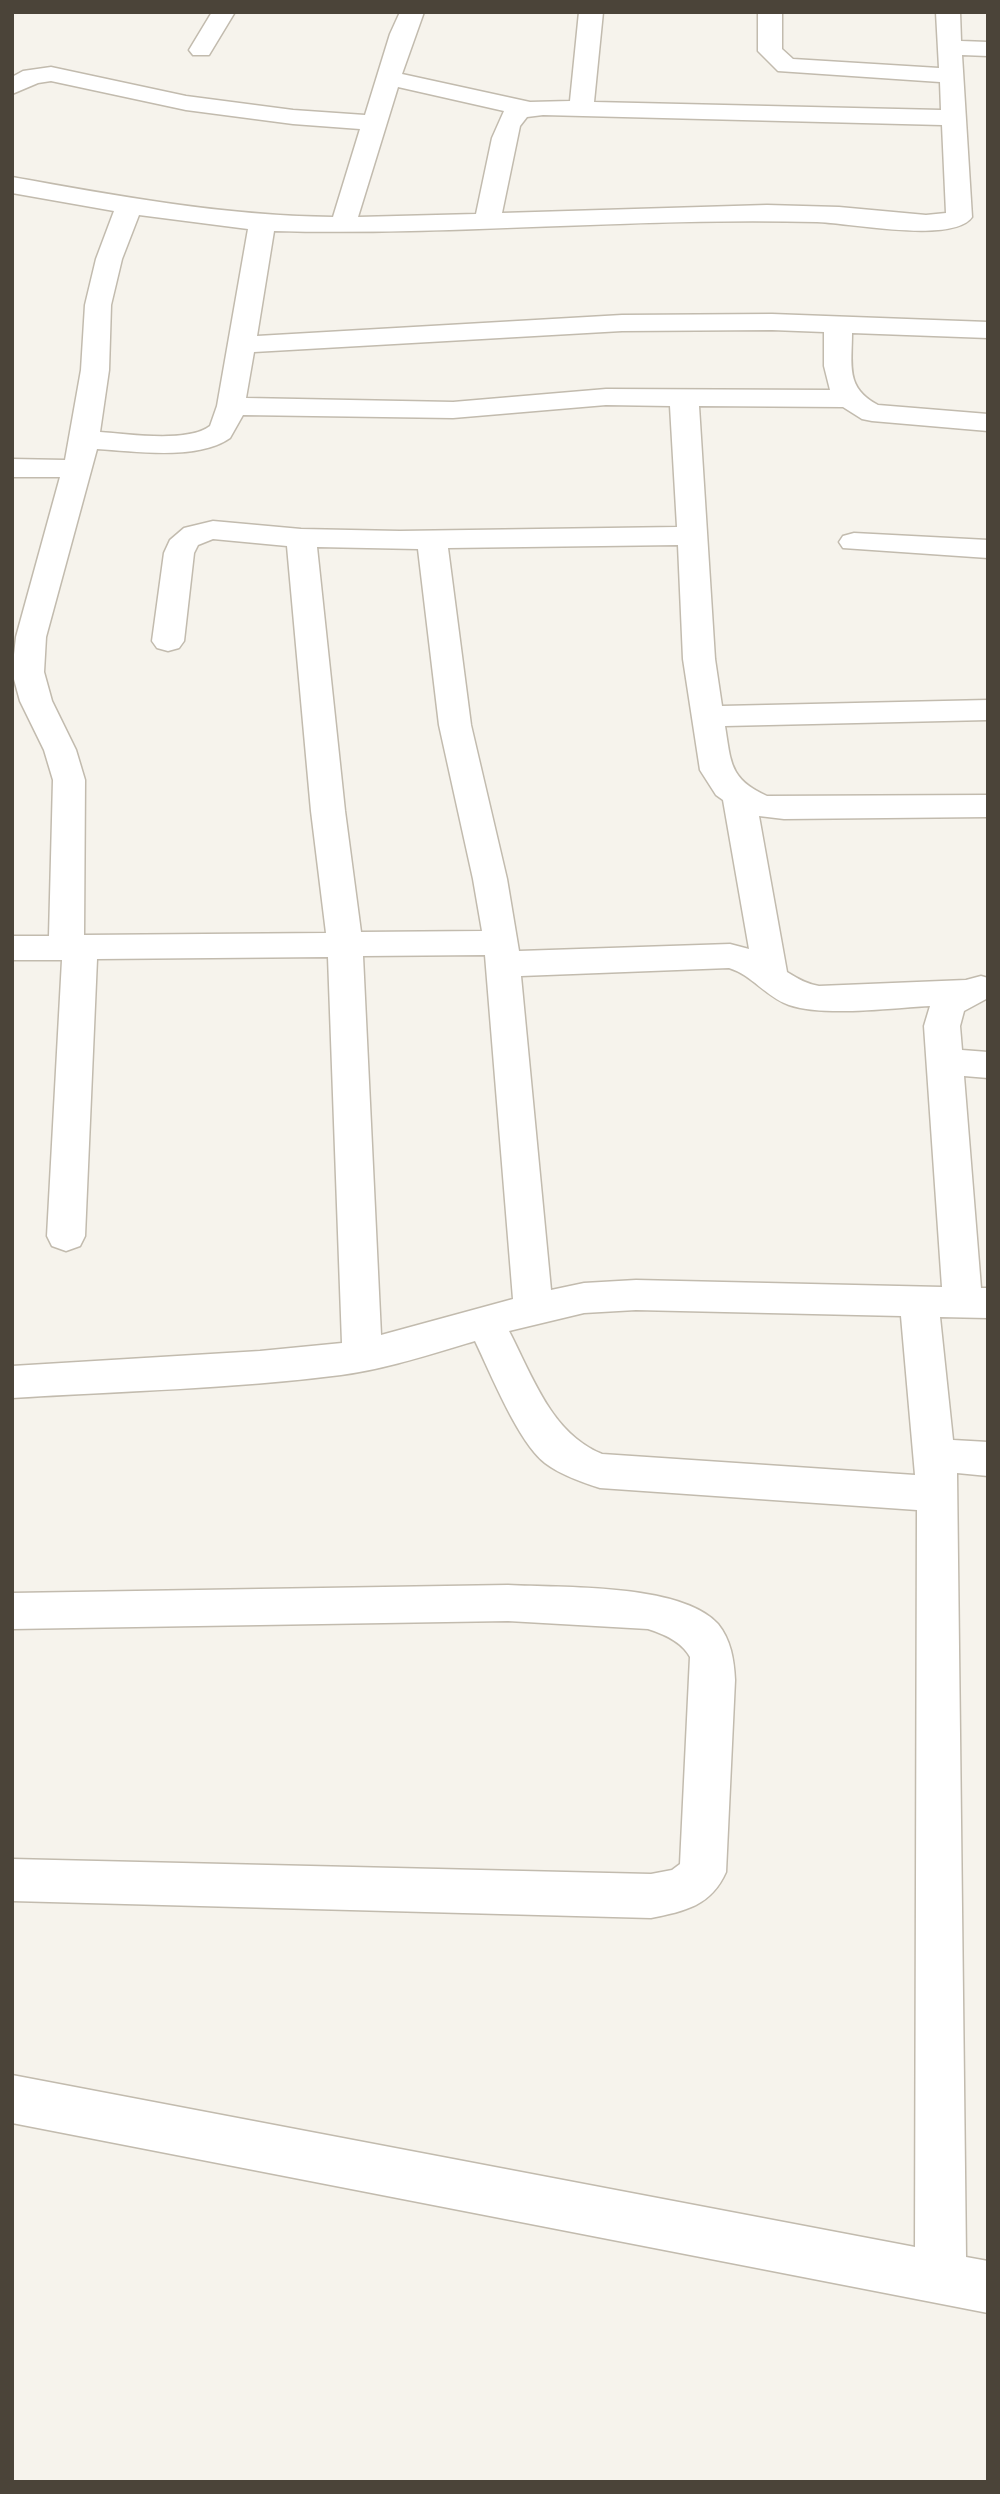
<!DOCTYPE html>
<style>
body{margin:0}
#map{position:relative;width:1000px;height:2494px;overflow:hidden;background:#f6f3ec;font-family:"Varela Round",sans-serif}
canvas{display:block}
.frame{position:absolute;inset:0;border:14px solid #4b4439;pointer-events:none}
</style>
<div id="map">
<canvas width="1000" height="2494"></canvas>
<div class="frame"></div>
</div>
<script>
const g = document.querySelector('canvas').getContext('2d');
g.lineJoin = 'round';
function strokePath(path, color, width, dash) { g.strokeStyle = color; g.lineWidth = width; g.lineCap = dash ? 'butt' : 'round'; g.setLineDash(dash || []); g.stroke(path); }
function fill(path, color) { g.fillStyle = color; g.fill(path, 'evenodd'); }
const street = new Path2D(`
 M 212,12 L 235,12 L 209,55 L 193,55 L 189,50 Z
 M 400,12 L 424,12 L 402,74 L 530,102 L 570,101 L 579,12 L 603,12 L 594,102 L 941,110 L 940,82 L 778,71 L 758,51 L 758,12 L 782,12 L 782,49 L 793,59 L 939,68 L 936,12 L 960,12 L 961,41 L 988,42 L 988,56 L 962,55 L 972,217 C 954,244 849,223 817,222 C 636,217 455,236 274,231 L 257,336 L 622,315 L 772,314 L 988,322 L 988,338 L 852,333 C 852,365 845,388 878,405 L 988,414 L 988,431 L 872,421 L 862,419 L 843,407 L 699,406 L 715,659 L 722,706 L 988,700 L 988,720 L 725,726 C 731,762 729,779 767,796 L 988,795 L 988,817 L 784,819 L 759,816 L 787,972 C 798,979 807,984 819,986 L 966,980 L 981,976 L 988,978 L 988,998 L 964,1011 L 960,1026 L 962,1050 L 988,1052 L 988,1078 L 964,1076 L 981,1288 L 988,1288 L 988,1318 L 940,1317 L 953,1440 L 988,1442 L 988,1476 L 957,1473 L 966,2257 L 988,2261 L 988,2313 L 12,2123 L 12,2075 L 915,2247 L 917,1510 L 600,1488 C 581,1482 561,1475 545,1463 C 518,1442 491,1374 475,1341 C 431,1354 386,1369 341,1375 C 232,1389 121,1391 12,1398 L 12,1366 L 260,1351 L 342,1343 L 328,957 L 97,959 L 85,1236 L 80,1246 L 66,1251 L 52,1246 L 47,1236 L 62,960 L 12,960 L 12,936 L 49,936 L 53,780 L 44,750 L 20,701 L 12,672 L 16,637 L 60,477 L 12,477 L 12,459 L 65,460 L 81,370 L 85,305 L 96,259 L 114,211 L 12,193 L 12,177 C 118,196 224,216 333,217 L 360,129 L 293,124 L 186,110 L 51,81 L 38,83 L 12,94 L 12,77 L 23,71 L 51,67 L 186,96 L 293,110 L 365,115 L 390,34 ZM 398,87 L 504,111 L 492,138 L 476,214 L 358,217 ZM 543,115 L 942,125 L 946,213 L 926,215 L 839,207 L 767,205 L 502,213 L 520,126 L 527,117 ZM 139,215 L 248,229 L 217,406 L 210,426 C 188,443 128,434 100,432 L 109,370 L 111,305 L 122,259 ZM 772,330 L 824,332 L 824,366 L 830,390 L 606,389 L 453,402 L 246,398 L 254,352 L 622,331 ZM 606,405 L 670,406 L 677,527 L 400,531 L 301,529 L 213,521 L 184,528 L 170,540 L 164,553 L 152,641 L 157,648 L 168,651 L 179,648 L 184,641 L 194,553 L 198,545 L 213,539 L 287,546 L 311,811 L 326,933 L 84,935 L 85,780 L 76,750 L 52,701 L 44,672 L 46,637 L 97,449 C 134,451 198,461 230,438 L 243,415 L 453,418 ZM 678,545 L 683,659 L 700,770 L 716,795 L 723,800 L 749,949 L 730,944 L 519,951 L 507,879 L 471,725 L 448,548 ZM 317,547 L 418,549 L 439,725 L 473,879 L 482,931 L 361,932 L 345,811 ZM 485,955 L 513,1299 L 381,1335 L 363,956 ZM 729,968 C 752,975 766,997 789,1005 C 825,1017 890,1008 930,1006 L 924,1026 L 942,1287 L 636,1280 L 584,1283 L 551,1290 L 521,976 ZM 636,1310 L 901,1316 L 915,1475 L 602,1454 C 551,1433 533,1377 509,1331 L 584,1313 Z
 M 854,533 L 988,540 L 988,558 L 843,548 L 839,542 L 843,536 Z
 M 508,1585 C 561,1588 681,1583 718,1624 C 731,1640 734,1660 735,1680 L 726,1872 C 711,1906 685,1911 651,1918 L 12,1901 L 12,1859 L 651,1874 L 672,1870 L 680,1864 L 690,1657 C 682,1642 664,1634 648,1629 L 508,1621 L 12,1629 L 12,1593 Z`);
strokePath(street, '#c2bbae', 3);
fill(street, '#fff');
</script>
